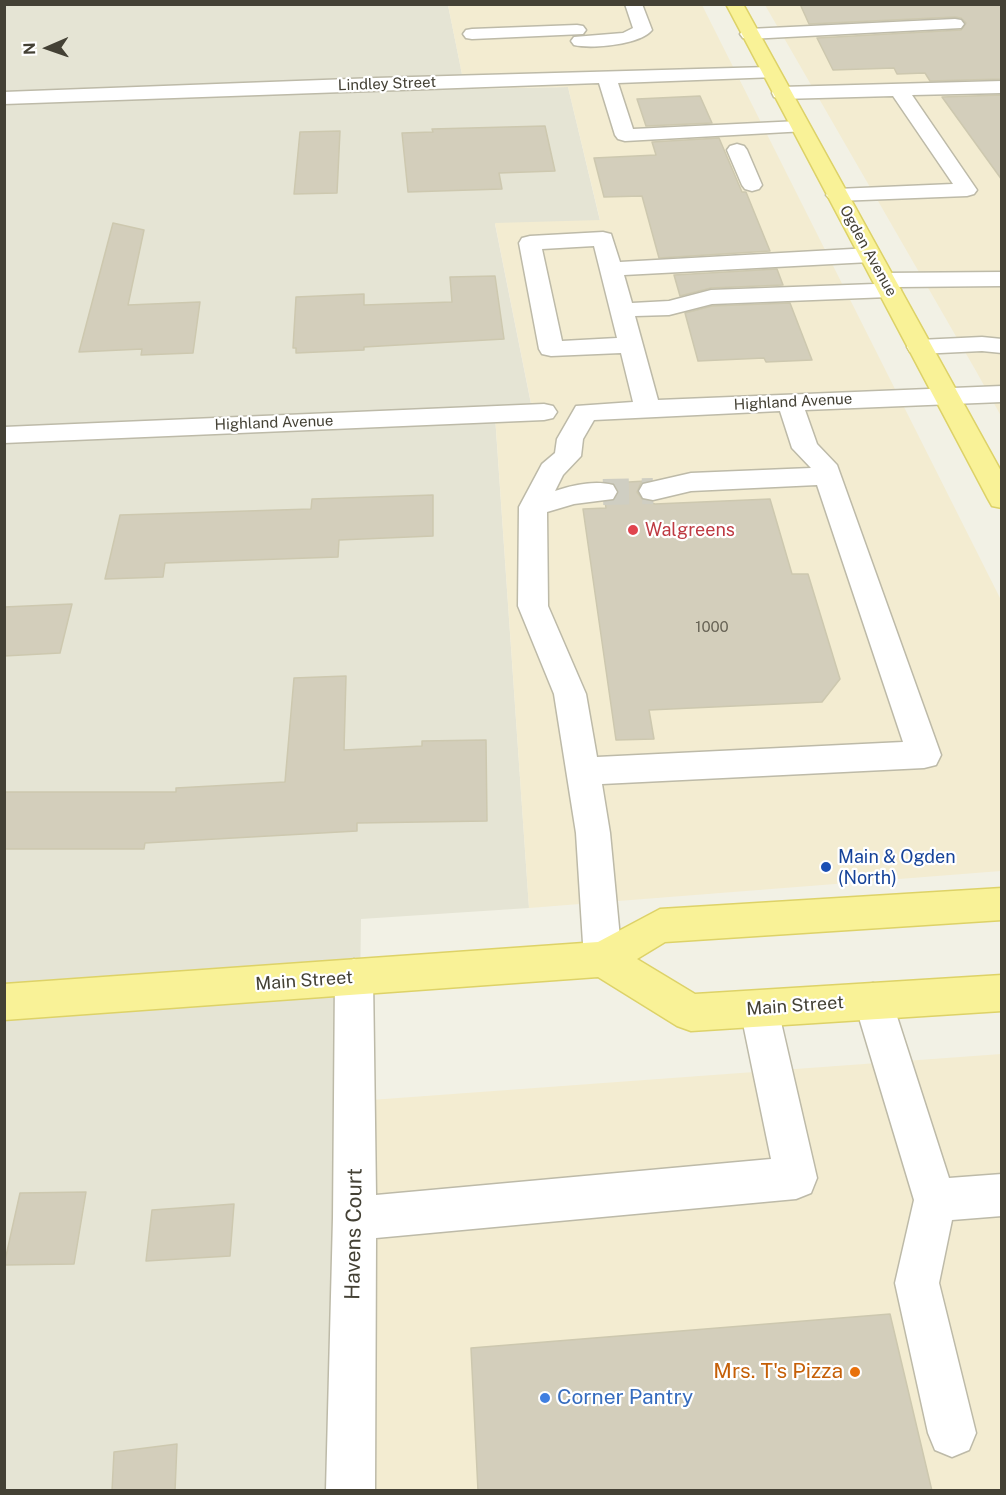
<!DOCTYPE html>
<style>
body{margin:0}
#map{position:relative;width:1006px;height:1495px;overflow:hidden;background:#f2f1e5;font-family:"Public Sans",sans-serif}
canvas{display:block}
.frame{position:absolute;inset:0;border:6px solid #444135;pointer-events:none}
.north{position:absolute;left:18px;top:18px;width:60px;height:60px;-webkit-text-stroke:4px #fff;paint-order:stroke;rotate:268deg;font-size:16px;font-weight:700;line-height:24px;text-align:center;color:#444135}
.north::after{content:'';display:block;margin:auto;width:21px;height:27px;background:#444135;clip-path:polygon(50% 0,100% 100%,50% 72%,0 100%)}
</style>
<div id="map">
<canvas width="1006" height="1495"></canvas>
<div class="frame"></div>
<div class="north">N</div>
</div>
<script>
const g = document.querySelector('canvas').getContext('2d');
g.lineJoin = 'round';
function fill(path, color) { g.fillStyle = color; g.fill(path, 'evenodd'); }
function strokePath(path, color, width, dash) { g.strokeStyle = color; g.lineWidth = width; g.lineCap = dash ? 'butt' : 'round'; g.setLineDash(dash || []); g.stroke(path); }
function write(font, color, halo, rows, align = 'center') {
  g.font = font + ' "Public Sans",sans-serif'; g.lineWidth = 4.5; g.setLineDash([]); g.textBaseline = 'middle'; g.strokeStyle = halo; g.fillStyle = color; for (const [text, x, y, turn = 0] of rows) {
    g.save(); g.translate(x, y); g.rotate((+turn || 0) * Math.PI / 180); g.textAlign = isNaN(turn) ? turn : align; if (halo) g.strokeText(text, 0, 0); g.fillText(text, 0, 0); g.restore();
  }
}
fill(new Path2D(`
 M 5,5 L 448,5 L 465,89 L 568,87 L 600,221 L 495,224 L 533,414 L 495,416 L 529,908 L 361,919 L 353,1490 L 5,1490 Z`), '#e5e4d4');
fill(new Path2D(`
 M 448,5 L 702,5 L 1001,600 L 1001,871 L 529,908 L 495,415 L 533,413 L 495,223 L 600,220 L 568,87 L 465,89 Z
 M 765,5 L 1001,5 L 1001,416 L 976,371 Z
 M 1001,1054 L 1001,1490 L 353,1490 L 357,1101 Z`), '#f3ecd1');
const building = new Path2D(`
 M 800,4 L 1002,4 L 1002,79 L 930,81 L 925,73 L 897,74 L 894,68 L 833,70 L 817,38 L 961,30 L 966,23 L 961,18 L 955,17 L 809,24 Z
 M 1002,95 L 1002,180 L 942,97 Z
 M 700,96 L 712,123 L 646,126 L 637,99 Z
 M 545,126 L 555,171 L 499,173 L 502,189 L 408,192 L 402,133 L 433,132 L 432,129 Z
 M 340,131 L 337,193 L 294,194 L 300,132 Z
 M 719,138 L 742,192 L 746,192 L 770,251 L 659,258 L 642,196 L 604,197 L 594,158 L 656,155 L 652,142 Z
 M 113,223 L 144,230 L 128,305 L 200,302 L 193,353 L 141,355 L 142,349 L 79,352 Z
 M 777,269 L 783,285 L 711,288 L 680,296 L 674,275 Z
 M 495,276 L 504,339 L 364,347 L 364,350 L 296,353 L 296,348 L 293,348 L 296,297 L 364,294 L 364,305 L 452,302 L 450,277 Z
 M 790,303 L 812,360 L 766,362 L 764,358 L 698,361 L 685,313 L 712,306 Z
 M 645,481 L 641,483 L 637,492 L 643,500 L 655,504 L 770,499 L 792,574 L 808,574 L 840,679 L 822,702 L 649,710 L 654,739 L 616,740 L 583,509 L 606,508 L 605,502 L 615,500 L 619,491 L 613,483 Z
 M 433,495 L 433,536 L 339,540 L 338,557 L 165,563 L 163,577 L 105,579 L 120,515 L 311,509 L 312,499 Z
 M 72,604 L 60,653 L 4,656 L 4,607 Z
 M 346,676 L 344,750 L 422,746 L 422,741 L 486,740 L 487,821 L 357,823 L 357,831 L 145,843 L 144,849 L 4,849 L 4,792 L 176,792 L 176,788 L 285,782 L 294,678 Z
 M 86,1192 L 74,1264 L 4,1265 L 20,1193 Z
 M 234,1204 L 230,1256 L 146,1261 L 152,1210 Z
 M 890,1314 L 932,1491 L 478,1491 L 471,1348 Z
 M 177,1444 L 175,1491 L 112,1491 L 114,1452 Z`);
fill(building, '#d3cebb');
strokePath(building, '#cdc8af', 1.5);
strokePath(new Path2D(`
 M 603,492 L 653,491`), '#cfcec2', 26, [26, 13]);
const minor = new Path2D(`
 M 625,4 L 642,4 L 652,30 C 640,45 591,49 574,45 L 571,41 L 574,37 L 623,33 L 633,28 Z
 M 955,19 L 961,20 L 964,24 L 961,28 L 749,39 L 743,38 L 740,34 L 743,30 L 749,29 Z
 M 577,25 L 583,26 L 586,30 L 583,34 L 472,39 L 466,38 L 463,34 L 466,30 L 472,29 Z
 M 769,67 L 776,69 L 778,73 L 776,77 L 618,83 L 633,129 L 799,121 L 806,123 L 809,127 L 806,131 L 625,141 L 618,139 L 615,135 L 599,83 L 4,104 L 4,92 L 376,78 Z
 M 1002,81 L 1002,93 L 912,95 L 977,190 L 974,194 L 967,196 L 837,201 L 830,199 L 826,195 L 830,191 L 837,189 L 953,184 L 893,96 L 781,99 L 774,97 L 772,93 L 774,89 L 781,87 Z
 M 737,144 L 744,146 L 747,150 L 762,185 L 759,189 L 752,191 L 745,189 L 742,185 L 727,150 L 730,146 Z
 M 603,232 L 611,234 L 620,262 L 870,248 L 878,250 L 881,255 L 878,260 L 870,262 L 624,275 L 632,303 L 669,301 L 711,290 L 875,284 L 873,280 L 876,275 L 884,273 L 1002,272 L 1002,286 L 898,287 L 901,290 L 897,295 L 889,297 L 712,304 L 669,315 L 635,316 L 658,400 L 1002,386 L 1002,402 L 805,410 L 817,444 L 837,465 L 941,755 L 936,765 L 924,768 L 602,784 L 610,833 L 622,959 L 616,971 L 603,976 L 590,971 L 584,959 L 576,833 L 554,694 L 518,606 L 519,507 L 542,464 L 555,453 L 557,439 L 576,406 L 633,402 L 621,353 L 551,356 L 542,354 L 539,349 L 519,243 L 522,238 L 530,236 ZM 594,246 L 617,338 L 562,341 L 542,249 ZM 780,411 L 792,448 L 811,468 L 691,473 L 643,484 L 639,491 L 643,498 L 653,500 L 691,491 L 817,485 L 903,742 L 597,757 L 586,694 L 548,606 L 547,512 L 574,504 L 613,499 L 617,492 L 613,485 C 594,480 573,485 555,491 L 563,475 L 581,456 L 583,439 L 594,420 Z
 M 982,337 L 1002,339 L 1002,353 L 982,351 L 919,354 L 910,352 L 907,347 L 910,342 L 919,340 Z
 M 544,404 L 553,406 L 557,412 L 553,418 L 544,420 L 4,443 L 4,427 Z
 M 354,959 L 367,965 L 373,977 L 376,1195 L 771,1159 L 740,1009 L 745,996 L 759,991 L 773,996 L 778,1009 L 817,1178 L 811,1193 L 796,1199 L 376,1238 L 375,1490 L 326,1490 L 333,1218 L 335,977 L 341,965 Z
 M 873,983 L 887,988 L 892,1001 L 949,1178 L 1002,1174 L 1002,1216 L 952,1220 L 939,1283 L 976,1433 L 969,1450 L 952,1457 L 935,1450 L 928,1433 L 895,1283 L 914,1200 L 854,1001 L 859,988 Z`);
const major = new Path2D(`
 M 726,4 L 743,4 L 1002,473 L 1002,508 L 992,506 L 988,499 Z
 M 1002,888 L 1002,920 L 665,942 L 637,959 L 695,994 L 1002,975 L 1002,1011 L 691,1031 L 677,1026 L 598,977 L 4,1020 L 4,984 L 598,942 L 660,909 Z`);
strokePath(minor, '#bdbaa8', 3);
strokePath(major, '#ddd268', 3);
fill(minor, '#fff');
fill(major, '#f9f297');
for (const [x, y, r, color] of [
 [633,530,6,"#e0444e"],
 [826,867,6,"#1a4fb4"],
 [855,1372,6,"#e8710a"],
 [545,1398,6,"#3f7fe0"]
]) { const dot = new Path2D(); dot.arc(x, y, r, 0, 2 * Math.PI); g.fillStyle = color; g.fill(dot); strokePath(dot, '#fff', 2); }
write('15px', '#444135', '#fff', [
 ["Lindley Street",387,84,-2],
 ["Ogden Avenue",868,251,61],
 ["Highland Avenue",793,402,-3],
 ["Highland Avenue",274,423,-2]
]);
write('15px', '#686456', null, [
 ["1000",712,627]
]);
write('18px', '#be3a42', '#fff', [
 ["Walgreens",645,530]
], 'left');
write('18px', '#164399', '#fff', [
 ["Main & Ogden",838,857],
 ["(North)",838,878]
], 'left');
write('18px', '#444135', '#fff', [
 ["Main Street",304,981,-4],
 ["Main Street",795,1006,-4]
]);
write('21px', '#444135', '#fff', [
 ["Havens Court",354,1234,-89]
]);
write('21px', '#c56008', '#fff', [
 ["Mrs. T's Pizza",843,1372]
], 'right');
write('21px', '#366cbe', '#fff', [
 ["Corner Pantry",557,1398]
], 'left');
</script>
